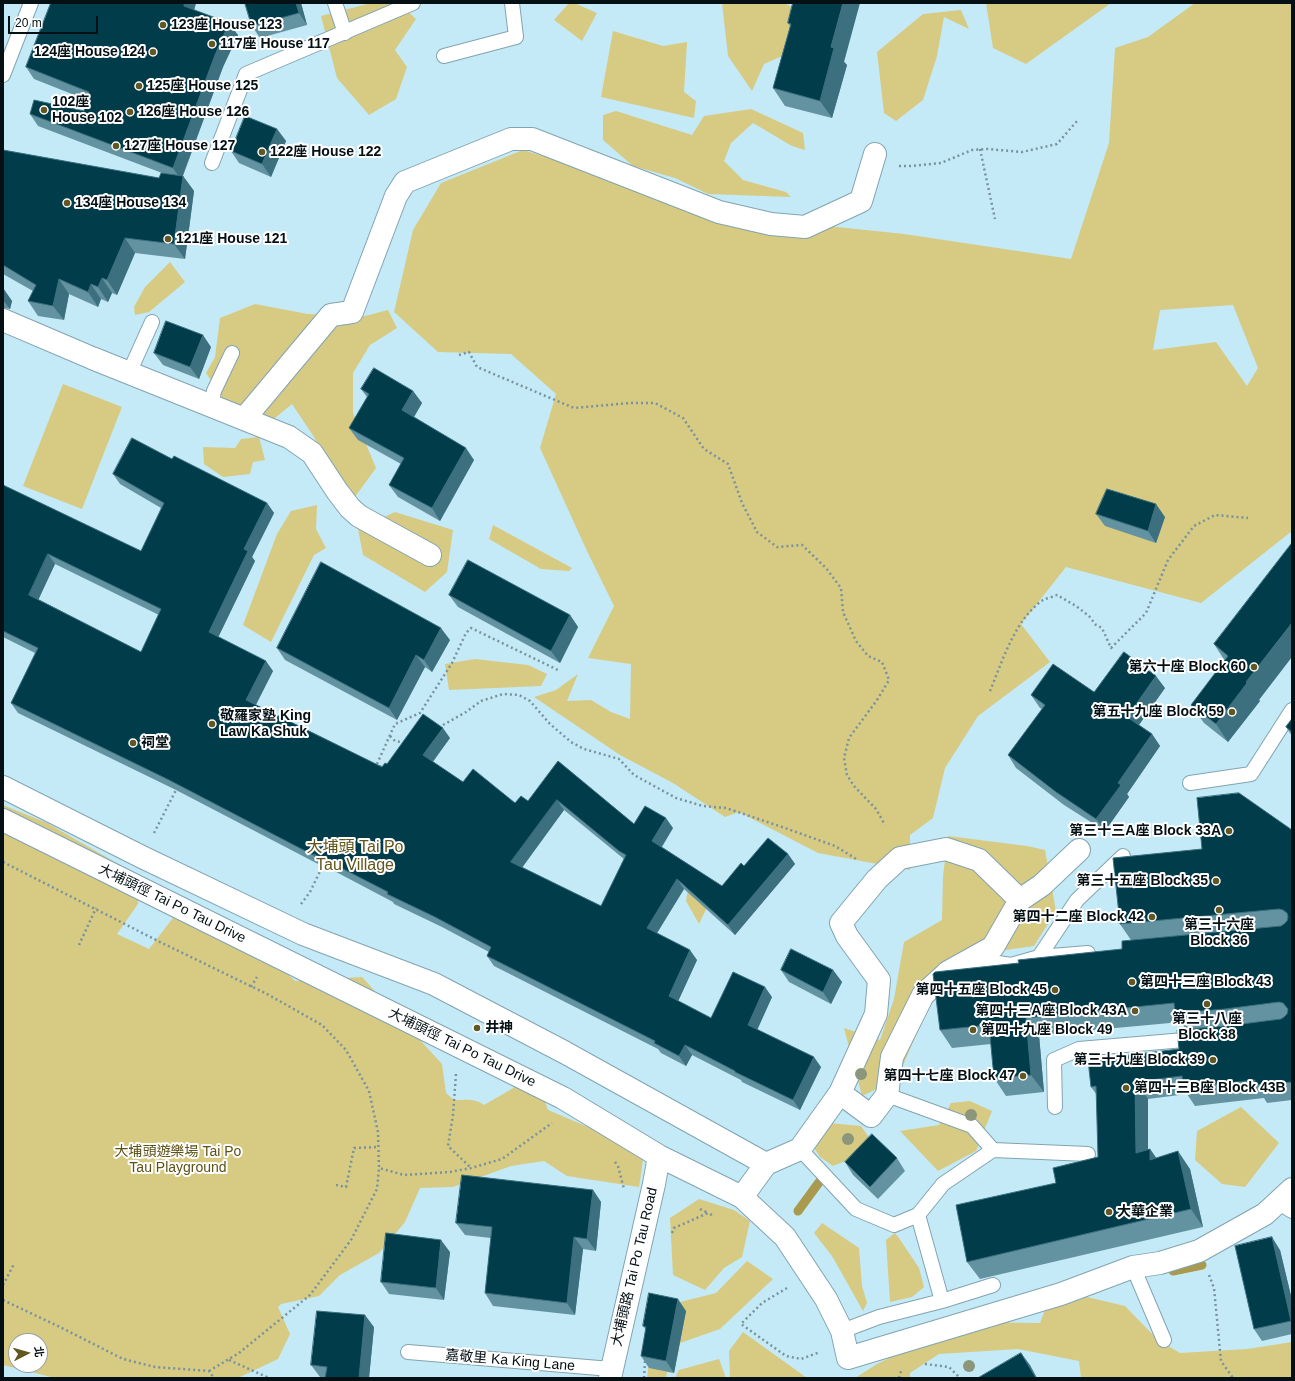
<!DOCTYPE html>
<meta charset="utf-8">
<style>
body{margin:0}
#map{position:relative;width:1295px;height:1381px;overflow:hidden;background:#c5eaf7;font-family:Arial,"Noto Sans TC",sans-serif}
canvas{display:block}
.frame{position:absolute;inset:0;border:4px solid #041014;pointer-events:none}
.north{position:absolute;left:8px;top:1333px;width:40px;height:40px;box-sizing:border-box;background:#fff;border:1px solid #9b9fa1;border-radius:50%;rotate:84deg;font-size:11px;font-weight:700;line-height:16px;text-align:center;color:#041014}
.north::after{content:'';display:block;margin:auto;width:14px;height:18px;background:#615723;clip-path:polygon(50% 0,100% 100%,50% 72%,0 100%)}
.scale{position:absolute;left:8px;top:16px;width:90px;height:18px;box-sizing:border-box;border:2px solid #041014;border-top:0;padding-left:5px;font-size:12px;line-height:14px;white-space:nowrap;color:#041014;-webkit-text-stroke:3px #fff;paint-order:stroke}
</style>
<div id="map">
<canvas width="1295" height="1381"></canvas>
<div class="frame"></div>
<div class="north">北</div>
<div class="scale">20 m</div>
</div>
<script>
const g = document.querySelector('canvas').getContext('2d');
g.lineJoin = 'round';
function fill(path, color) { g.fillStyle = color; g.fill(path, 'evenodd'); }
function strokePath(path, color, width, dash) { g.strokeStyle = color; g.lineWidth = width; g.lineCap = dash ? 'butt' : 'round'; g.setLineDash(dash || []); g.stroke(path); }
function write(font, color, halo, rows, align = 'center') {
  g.font = font + ' Arial,"Noto Sans TC",sans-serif'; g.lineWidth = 4; g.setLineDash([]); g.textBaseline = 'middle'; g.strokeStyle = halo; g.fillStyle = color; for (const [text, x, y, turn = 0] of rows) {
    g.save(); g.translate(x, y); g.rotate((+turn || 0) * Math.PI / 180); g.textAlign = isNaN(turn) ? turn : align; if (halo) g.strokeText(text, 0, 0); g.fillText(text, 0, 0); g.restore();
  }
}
fill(new Path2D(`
 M 371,3 L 399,3 L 416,19 L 395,50 L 407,67 L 396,99 L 369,115 L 337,78 L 321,16 Z
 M 569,3 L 574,3 L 597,13 L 582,41 L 554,20 Z
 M 722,3 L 785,3 L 801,13 L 803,47 L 764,64 L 752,91 L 728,56 Z
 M 986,3 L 1111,3 L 1026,64 L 993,48 Z
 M 1195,3 L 1292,3 L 1292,531 L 1201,603 L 1066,567 L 1021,624 L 1050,662 L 978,716 L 945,768 L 933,818 L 910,835 L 910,870 L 818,853 L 739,812 L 725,817 L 673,783 L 620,755 L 534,697 L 556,690 L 578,674 L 567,701 L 591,700 L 611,712 L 630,719 L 631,664 L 588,658 L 614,606 L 587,551 L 540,448 L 556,394 L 511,354 L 438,352 L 394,312 L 413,230 L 441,183 L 523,150 L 618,179 L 722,215 L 904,234 L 1071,259 L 1109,143 L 1115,48 L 1148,37 ZM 1233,305 L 1258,368 L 1247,386 L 1216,342 L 1153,350 L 1160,310 Z
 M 961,10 L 969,29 L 944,17 L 937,56 L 923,100 L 896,121 L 884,113 L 877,52 L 923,14 Z
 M 613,31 L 663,46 L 687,42 L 684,92 L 696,101 L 694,118 L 601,97 Z
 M 751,109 L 803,133 L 805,150 L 792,146 L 753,123 L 731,143 L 724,161 L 743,180 L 786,192 L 791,197 L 708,194 L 675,178 L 633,166 L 603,140 L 603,115 L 616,111 L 692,135 L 704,116 Z
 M 170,262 L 185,282 L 149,312 L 135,315 L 134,307 L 145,287 Z
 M 255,304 L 308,314 L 365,316 L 388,310 L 397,328 L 370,345 L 353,373 L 353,413 L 376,468 L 352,501 L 343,492 L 314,437 L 292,404 L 269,423 L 228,407 L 206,373 L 215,357 L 220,318 Z
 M 63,384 L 122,407 L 82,509 L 23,486 Z
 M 259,437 L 265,460 L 253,462 L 250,474 L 223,477 L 204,464 L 203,447 L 235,448 L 241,439 Z
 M 317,505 L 316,529 L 326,548 L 314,555 L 271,642 L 243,625 L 277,534 L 291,511 Z
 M 395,512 L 453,530 L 447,572 L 425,592 L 363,555 L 358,529 Z
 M 493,525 L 572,568 L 569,571 L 541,569 L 489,539 Z
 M 475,659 L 528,665 L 547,674 L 541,686 L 449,690 L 445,664 Z
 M 3,805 L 47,823 L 141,877 L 138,904 L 117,934 L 149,949 L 186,901 L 235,923 L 295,981 L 362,977 L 442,1064 L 446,1093 L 454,1100 C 465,1100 475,1098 484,1105 L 510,1090 L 535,1073 L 548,1110 L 600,1132 L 626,1145 L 643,1160 L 639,1187 L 567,1176 L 544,1161 L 511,1166 L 453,1187 L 420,1188 L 405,1222 L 379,1253 L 340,1275 L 319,1296 L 281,1304 L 278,1307 L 290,1334 L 278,1359 L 238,1378 L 55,1378 L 3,1365 ZM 16,1341 L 40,1341 L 40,1365 L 16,1365 Z
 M 948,836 L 1027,846 L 1045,850 L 1056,911 L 1034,946 L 950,958 L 897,1079 L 862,1096 L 844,1028 L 880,1040 L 894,999 L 904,942 L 942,920 L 943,876 Z
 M 689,883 L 712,897 L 699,924 L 686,901 Z
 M 970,1101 L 992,1111 L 976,1151 L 938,1171 L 900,1131 L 939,1125 L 951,1103 Z
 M 1241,1107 L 1279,1143 L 1245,1187 L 1222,1184 L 1195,1160 L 1197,1131 Z
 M 829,1123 L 861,1126 L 873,1143 L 861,1155 L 833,1166 L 820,1157 L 811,1143 Z
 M 699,1199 L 734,1210 L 750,1221 L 742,1257 L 724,1268 L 705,1290 L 673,1275 L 670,1218 Z
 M 822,1223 L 859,1248 L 862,1286 L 867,1303 L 863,1311 L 832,1256 L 814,1233 Z
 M 895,1233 L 899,1238 L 919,1268 L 924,1287 L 912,1297 L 890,1302 L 886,1240 Z
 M 747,1261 L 773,1279 L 720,1329 L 680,1343 L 674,1373 L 667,1372 L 666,1378 L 647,1378 L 652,1338 L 668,1305 L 716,1293 Z
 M 1053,1289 L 1125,1306 L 1158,1340 L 1180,1353 L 1247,1349 L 1292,1342 L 1292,1378 L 1081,1378 L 1079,1361 L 1018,1349 L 939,1354 L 910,1373 L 910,1378 L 855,1378 L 877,1364 L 963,1322 L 1040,1323 Z
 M 743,1332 L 807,1378 L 730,1378 L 729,1351 Z
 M 719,1359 L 726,1378 L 675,1378 L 679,1370 Z`), '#d7ca83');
strokePath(new Path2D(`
 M 798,1211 L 820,1181
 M 1173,1271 L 1202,1265`), '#a99a4d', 9);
const service = new Path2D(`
 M 335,3 L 345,33
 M 444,56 L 516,37 L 512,3
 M 3,75 L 31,3
 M 212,163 L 246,74 L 413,3
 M 129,373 L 152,322
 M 211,405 L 214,391 L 232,353
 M 1190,783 L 1251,774 L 1292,710
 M 1039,957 L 1077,900 L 1123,856
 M 972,959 L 1011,965 L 1039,957 L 1088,953
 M 887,1095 L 972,1126 L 993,1150 L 1088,1154
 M 1055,1107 L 1054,1060 L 1079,1049 L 1196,1039
 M 800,1149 L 856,1209 L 894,1225 L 918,1215
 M 1278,1202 L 1292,1211
 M 1133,1267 L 1164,1340
 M 942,1301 L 918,1215 L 943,1184 L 993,1150
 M 842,1331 L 879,1317 L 942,1301 L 993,1285
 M 408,1352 L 611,1369`);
const minor = new Path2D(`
 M 3,320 L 92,358 L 289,437 L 312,453 L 337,491 L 350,508 L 359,516 L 430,555
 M 244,419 L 331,315 L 352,312 L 396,196 L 405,182 L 511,139 L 532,139 L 719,212 L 771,224 L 805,227 L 861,201 L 875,154
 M 3,787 L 142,857 L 303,934 L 434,984 L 564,1052 L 766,1164
 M 3,820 L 563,1098 L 659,1156 L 742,1197 L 785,1237 L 826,1299 L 842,1331 L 848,1358 L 1061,1294 L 1133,1267 L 1160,1263 L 1199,1251 L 1265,1214 L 1292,1189
 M 840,1093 L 871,1116 L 887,1095 L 892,1057 L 923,995 L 948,972 L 993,947 L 1020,900
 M 742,1197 L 766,1164 L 800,1149 L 840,1093 L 876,1014 L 879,980 L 847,936 L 841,923 L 877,879 L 900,858 L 946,849 L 979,860 L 1020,900 L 1042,885 L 1079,850
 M 610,1378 L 654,1184 L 659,1156`);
strokePath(service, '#81a4b0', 16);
strokePath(minor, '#81a4b0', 24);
strokePath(new Path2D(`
 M 980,149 L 995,219
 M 899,166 L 912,166 L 941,163 L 972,150 L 988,149 L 1022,152 L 1057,144 L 1077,121
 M 459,355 L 469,352 L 477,367 L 574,408 L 630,403 L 655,403 L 683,418 L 704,449 L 728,464 L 742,503 L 757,532 L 777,547 L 802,545 L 826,568 L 841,588 L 843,612 L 856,641 L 868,656 L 882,662 L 889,680 L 877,700 L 849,738 L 844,758 L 847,775 L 854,786 L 876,809 L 885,825
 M 990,691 C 1002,662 1015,619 1043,600 C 1047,598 1053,597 1057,595 L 1076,606 L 1089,616 L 1096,625 L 1102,628 L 1111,648 L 1146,613 L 1168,560 L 1194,526 L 1215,515 L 1248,518
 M 443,725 L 466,712 L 481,701 L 503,694 L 519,695 L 530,701 L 550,724 L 571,742 L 584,749 L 619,759 L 634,775 L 676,798 L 703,806 L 726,808 L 785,828 L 835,846 L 858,860
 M 390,736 L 395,741 L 406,743
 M 381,767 L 377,764 L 395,724 L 420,713 L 452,663 L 466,633 L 471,628 L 560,671
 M 154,833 L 176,790
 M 3,862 L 162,943 L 267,994 L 322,1025 L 346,1050 L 369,1091 L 378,1132 L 379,1168 L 404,1175 L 450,1172 L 471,1168 L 502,1159 L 552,1123
 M 301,904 L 310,892 L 324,863
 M 79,945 L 96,908
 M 251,987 L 257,977
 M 456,1074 L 453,1115 L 448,1146 L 470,1167
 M 615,1162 L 618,1166 L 624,1189
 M 336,1185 L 346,1187 L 354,1148 L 379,1147
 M 700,1209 L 708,1213
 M 672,1233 L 674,1228 L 708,1213 L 712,1215
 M 1209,1275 L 1214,1288 L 1221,1361 L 1233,1378
 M 3,1285 L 14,1264
 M 787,1288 L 762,1303 L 741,1324 L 786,1356 L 801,1359 L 820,1352
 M 3,1300 L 62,1328 L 123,1359 L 155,1367 L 209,1371 L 214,1378
 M 229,1360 L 269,1378
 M 925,1364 L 949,1367 L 959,1377
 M 209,1371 L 239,1353 L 310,1295 L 351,1240 L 377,1189 L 379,1168
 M 644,1378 L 645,1361
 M 899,1378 L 901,1371`), '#78939d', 2.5, [2, 3]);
strokePath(service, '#fff', 14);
strokePath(minor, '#fff', 22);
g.fillStyle = '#8b967b';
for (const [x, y] of [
 [861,1074],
 [971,1115],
 [848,1139],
 [969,1366]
]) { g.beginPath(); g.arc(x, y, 6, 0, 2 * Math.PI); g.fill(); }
fill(new Path2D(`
 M 51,3 L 196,3 L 194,10 L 238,35 L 223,67 L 183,176 L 194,191 L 185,259 L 135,253 L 117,295 L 112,293 L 108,302 L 101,299 L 98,307 L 69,294 L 64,320 L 38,316 L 28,301 L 33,291 L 3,274 L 3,150 L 159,178 L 162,173 L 38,126 L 30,114 L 84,111 L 87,100 L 34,79 L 26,67 Z
 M 245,3 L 301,3 L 307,25 L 260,38 L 252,26 Z
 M 793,3 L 847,65 L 832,118 L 785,106 L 773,88 L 790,26 L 788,23 Z
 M 277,129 L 286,141 L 271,177 L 239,163 L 231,151 Z
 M 3,288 L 12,301 L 10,309 L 3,308 Z
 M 211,347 L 199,379 L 163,365 L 154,353 Z
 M 361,389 L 413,391 L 422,403 L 414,417 L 474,460 L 440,521 L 398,497 L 389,485 L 401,464 L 358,440 L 349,428 L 367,397 Z
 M 172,459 L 267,503 L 274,513 L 252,557 L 255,561 L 218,637 L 273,671 L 256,705 L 382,767 L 387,764 L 450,738 L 433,762 L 463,782 L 515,803 L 528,801 L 558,761 L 634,824 L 673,828 L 662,847 L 722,886 L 744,866 L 788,854 L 795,864 L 735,935 L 684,889 L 657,933 L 697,960 L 678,1001 L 711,1018 L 772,997 L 757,1029 L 821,1067 L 800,1110 L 742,1082 L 741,1080 L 692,1055 L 686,1066 L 661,1053 L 658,1049 L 494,966 L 487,956 L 489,952 L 442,927 L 394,904 L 393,902 L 321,864 L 320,865 L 176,790 L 18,713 L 11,703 L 35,653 L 3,637 L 3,485 L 141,551 L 161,508 L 120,484 L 113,474 ZM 55,564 L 159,615 L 141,652 L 38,599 ZM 564,810 L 624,859 L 601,906 L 522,867 Z
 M 1096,514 L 1165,517 L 1156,543 L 1105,526 Z
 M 1292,543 L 1259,700 L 1260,701 L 1228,742 L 1204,723 L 1191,705 L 1225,661 L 1214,644 Z
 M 449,595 L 570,615 L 578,627 L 560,663 L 458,607 Z
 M 450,640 L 432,672 L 425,667 L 397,720 L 285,660 L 277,648 Z
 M 1165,688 L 1139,725 L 1152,734 L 1160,746 L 1127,794 L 1129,797 L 1105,831 L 1064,805 L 1016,768 L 1008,755 L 1042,709 L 1040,708 L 1031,695 Z
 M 1292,719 L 1292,736 L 1286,727 Z
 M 1292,830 L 1292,1100 L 1267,1103 L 1264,1098 L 1195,1106 L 1187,1094 L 1148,1099 L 1148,1149 L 1150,1149 L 1156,1158 L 1190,1169 L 1203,1227 L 980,1279 L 967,1262 L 1056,1183 L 1098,1157 L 1097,1095 L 1091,1087 L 1179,1049 L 1186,1029 L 1181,1022 L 1039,1035 L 1044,1092 L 1006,1096 L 994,1078 L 991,1044 L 952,1048 L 940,1030 L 1019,963 L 1122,949 L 1131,940 L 1120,924 L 1202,849 Z
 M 781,970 L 833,970 L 842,982 L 831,1004 L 789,982 Z
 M 897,1158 L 905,1171 L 878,1199 L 853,1175 L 845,1162 Z
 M 593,1190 L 601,1202 L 596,1251 L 583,1249 L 575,1315 L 493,1306 L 485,1293 L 491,1238 L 465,1235 L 456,1223 Z
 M 1280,1250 L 1292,1300 L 1292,1334 L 1262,1341 L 1254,1329 Z
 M 450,1252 L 444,1300 L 389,1294 L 381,1282 Z
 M 686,1311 L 674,1373 L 649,1368 L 641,1356 L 646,1330 L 643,1326 Z
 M 374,1327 L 369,1378 L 325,1378 L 320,1377 L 311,1365 Z`), '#6393a1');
fill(new Path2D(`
 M 184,3 L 196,3 L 192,18 L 184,6 Z
 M 296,3 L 301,3 L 307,25 L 299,13 Z
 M 843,3 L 860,3 L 844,62 L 847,65 L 832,118 L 820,101 L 831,47 Z
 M 229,23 L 238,35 L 223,67 L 181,180 L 173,168 L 215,55 Z
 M 277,129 L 286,141 L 271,177 L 262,164 Z
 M 183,176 L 194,191 L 185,259 L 174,244 Z
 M 125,238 L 135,253 L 117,295 L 107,280 Z
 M 102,278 L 112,293 L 108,302 L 98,287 Z
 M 59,279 L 69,294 L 64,320 L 53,306 Z
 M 91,284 L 101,299 L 98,307 L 88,292 Z
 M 3,288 L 12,301 L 10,309 L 3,300 Z
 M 203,335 L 211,347 L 199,379 L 190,367 Z
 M 413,391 L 422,403 L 411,422 L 402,410 Z
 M 466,448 L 474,460 L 440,521 L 432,508 Z
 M 267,503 L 274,513 L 252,557 L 255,561 L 216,642 L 209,632 L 244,549 Z
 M 1156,504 L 1165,517 L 1156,543 L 1148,531 Z
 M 48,554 L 55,564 L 36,605 L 29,595 Z
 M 570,615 L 578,627 L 560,663 L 551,651 Z
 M 1292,623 L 1292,657 L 1259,700 L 1260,701 L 1228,742 L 1216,724 L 1246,682 Z
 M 441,628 L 450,640 L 432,672 L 424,660 Z
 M 416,655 L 425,667 L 397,720 L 389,708 Z
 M 266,661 L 273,671 L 253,710 L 246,700 Z
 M 1156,676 L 1165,688 L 1136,729 L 1127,717 Z
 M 443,728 L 450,738 L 430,765 L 423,755 Z
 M 1152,734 L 1160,746 L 1127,794 L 1129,797 L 1105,831 L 1096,819 L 1118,783 Z
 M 557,800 L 564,810 L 519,872 L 511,862 Z
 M 666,818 L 673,828 L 659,851 L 652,841 Z
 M 314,854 L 321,864 L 320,865 L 313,855 Z
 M 788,854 L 795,864 L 735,935 L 728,925 Z
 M 677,879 L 684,889 L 654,938 L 647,928 Z
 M 690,950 L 697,960 L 676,1006 L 669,996 Z
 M 833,970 L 842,982 L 831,1004 L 823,992 Z
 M 765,987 L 772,997 L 755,1035 L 748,1025 Z
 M 1026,1018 L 1039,1035 L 1044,1092 L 1031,1075 Z
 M 685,1045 L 692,1055 L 686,1066 L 679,1056 Z
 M 814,1057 L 821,1067 L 800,1110 L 793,1100 Z
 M 1135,1082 L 1148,1099 L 1148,1170 L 1136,1153 Z
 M 1150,1149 L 1162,1166 L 1150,1160 Z
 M 1178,1151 L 1190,1169 L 1203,1227 L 1191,1209 Z
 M 593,1190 L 601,1202 L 596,1251 L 587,1239 Z
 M 574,1237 L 583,1249 L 575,1315 L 567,1303 Z
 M 1272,1237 L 1280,1250 L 1292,1300 L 1292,1322 L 1291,1321 Z
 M 441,1240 L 450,1252 L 444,1300 L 436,1288 Z
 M 678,1299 L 686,1311 L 674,1373 L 666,1361 Z
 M 365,1315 L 374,1327 L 369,1378 L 359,1378 Z
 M 1021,1353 L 1030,1365 L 1037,1378 L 1036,1378 Z`), '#3c707f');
const building = new Path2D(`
 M 51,3 L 184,3 L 184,6 L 229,23 L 215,55 L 173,168 L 30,114 L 34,100 L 84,111 L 89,92 L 26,67 Z
 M 245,3 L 296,3 L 299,13 L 252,26 Z
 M 793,3 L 843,3 L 831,47 L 834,48 L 820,101 L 773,88 L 791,24 L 788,23 Z
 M 245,116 L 277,129 L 262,164 L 231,151 Z
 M 3,150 L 159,178 L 161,173 L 183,176 L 174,244 L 125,238 L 107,280 L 102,278 L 98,287 L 91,284 L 88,292 L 59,279 L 53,306 L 28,301 L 36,285 L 3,265 Z
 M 166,321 L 203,335 L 190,367 L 154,353 Z
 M 374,368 L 413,391 L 402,410 L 466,448 L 432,508 L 389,485 L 404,458 L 349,428 L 369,394 L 361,389 Z
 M 132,438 L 172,459 L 174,456 L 267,503 L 244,549 L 248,551 L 209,632 L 266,661 L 246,700 L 382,767 L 385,763 L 387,764 L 423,714 L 443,728 L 423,755 L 463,782 L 473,769 L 515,803 L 521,796 L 528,801 L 558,761 L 634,824 L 645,806 L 666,818 L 652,841 L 722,886 L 741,863 L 744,866 L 768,838 L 788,854 L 728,925 L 677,879 L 647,928 L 690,950 L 669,996 L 711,1018 L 733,972 L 765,987 L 748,1025 L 814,1057 L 793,1100 L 735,1072 L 735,1071 L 685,1045 L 679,1056 L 654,1043 L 655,1041 L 487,956 L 491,947 L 435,917 L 387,894 L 388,892 L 314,854 L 313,855 L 169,780 L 11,703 L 38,648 L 3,631 L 3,485 L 141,551 L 164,503 L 113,474 ZM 48,554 L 161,609 L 141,652 L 29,595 ZM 557,800 L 619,851 L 626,855 L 601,906 L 511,862 Z
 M 1107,489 L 1156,504 L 1148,531 L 1096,514 Z
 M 1292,543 L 1292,623 L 1246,682 L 1247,683 L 1216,724 L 1191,705 L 1228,656 L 1214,644 Z
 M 468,560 L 570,615 L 551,651 L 449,595 Z
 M 321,562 L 441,628 L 424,660 L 416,655 L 389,708 L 277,648 Z
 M 1124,652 L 1156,676 L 1127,717 L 1152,734 L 1118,783 L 1121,785 L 1096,819 L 1056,792 L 1008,755 L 1045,705 L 1031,695 L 1053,664 L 1094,692 Z
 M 1292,719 L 1292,732 L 1286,727 Z
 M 1239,793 L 1292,830 L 1292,1082 L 1255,1085 L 1255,1080 L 1183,1088 L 1182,1076 L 1135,1082 L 1136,1153 L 1150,1149 L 1150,1160 L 1178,1151 L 1191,1209 L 967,1262 L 956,1205 L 1056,1183 L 1053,1168 L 1098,1157 L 1096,1086 L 1091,1087 L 1088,1060 L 1179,1049 L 1177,1030 L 1226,1026 L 1281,1019 L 1284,1017 L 1287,1014 L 1288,1009 L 1283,1003 L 1279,1002 L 1225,1009 L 1175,1013 L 1174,1003 L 1026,1018 L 1031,1075 L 994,1078 L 989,1025 L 940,1030 L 933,974 L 935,972 L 1019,963 L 1018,960 L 1122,949 L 1122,941 L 1281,926 L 1284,924 L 1287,921 L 1288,917 L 1287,913 L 1283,910 L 1279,909 L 1120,924 L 1113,858 L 1202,849 L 1197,798 Z
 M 791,949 L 833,970 L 823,992 L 781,970 Z
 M 872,1134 L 897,1158 L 870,1187 L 845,1162 Z
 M 462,1175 L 593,1190 L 587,1239 L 574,1237 L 567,1303 L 485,1293 L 492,1227 L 456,1223 Z
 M 386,1233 L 441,1240 L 436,1288 L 381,1282 Z
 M 1272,1237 L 1291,1321 L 1254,1329 L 1235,1246 Z
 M 649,1293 L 678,1299 L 666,1361 L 641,1356 L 646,1327 L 643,1326 Z
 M 317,1311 L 365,1315 L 359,1378 L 325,1378 L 327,1367 L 311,1365 Z
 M 1021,1353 L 1036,1378 L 978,1378 Z`);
fill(building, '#013c4b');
strokePath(building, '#3c707f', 1);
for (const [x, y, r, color] of [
 [163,25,4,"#615723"],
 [212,44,4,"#615723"],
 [153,52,4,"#615723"],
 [139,86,4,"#615723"],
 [44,110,4,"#615723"],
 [130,112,4,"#615723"],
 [116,146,4,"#615723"],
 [262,152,4,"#615723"],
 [67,203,4,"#615723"],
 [168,239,4,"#615723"],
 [1254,667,4,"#615723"],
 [1232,712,4,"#615723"],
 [212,724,4,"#615723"],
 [133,743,4,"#615723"],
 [1229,831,4,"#615723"],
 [1216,881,4,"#615723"],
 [1219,910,4,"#615723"],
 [1152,917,4,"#615723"],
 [1132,982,4,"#615723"],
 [1055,990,4,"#615723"],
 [1207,1004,4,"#615723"],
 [1135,1011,4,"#615723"],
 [477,1028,4,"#615723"],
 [973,1030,4,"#615723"],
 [1213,1060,4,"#615723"],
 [1023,1076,4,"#615723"],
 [1126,1088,4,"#615723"],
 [1109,1212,4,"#615723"]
]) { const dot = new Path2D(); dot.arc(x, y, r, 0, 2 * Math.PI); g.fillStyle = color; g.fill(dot); strokePath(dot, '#fff', 1.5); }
write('bold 14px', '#041014', '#fff', [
 ["123座 House 123",171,25],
 ["117座 House 117",220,44],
 ["124座 House 124",145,52,"right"],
 ["125座 House 125",147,86],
 ["102座",52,102],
 ["House 102",52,118],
 ["126座 House 126",138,112],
 ["127座 House 127",124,146],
 ["122座 House 122",270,152],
 ["134座 House 134",75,203],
 ["121座 House 121",176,239],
 ["第六十座 Block 60",1246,667,"right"],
 ["第五十九座 Block 59",1224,712,"right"],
 ["敬羅家塾 King",220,716],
 ["Law Ka Shuk",220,732],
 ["祠堂",141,743],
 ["第三十三A座 Block 33A",1221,831,"right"],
 ["第三十五座 Block 35",1208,881,"right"],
 ["第四十二座 Block 42",1144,917,"right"],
 ["第三十六座",1219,925,"center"],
 ["Block 36",1219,941,"center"],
 ["第四十三座 Block 43",1140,982],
 ["第四十五座 Block 45",1047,990,"right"],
 ["第四十三A座 Block 43A",1127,1011,"right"],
 ["第三十八座",1207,1019,"center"],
 ["Block 38",1207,1035,"center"],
 ["井神",485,1028],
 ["第四十九座 Block 49",981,1030],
 ["第三十九座 Block 39",1205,1060,"right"],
 ["第四十七座 Block 47",1015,1076,"right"],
 ["第四十三B座 Block 43B",1134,1088],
 ["大華企業",1117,1212]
], 'left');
write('14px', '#041014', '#fff', [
 ["大埔頭徑 Tai Po Tau Drive",172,904,26],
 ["大埔頭徑 Tai Po Tau Drive",462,1048,26],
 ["大埔頭路 Tai Po Tau Road",635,1267,-77],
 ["嘉敬里 Ka King Lane",510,1361,5]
]);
write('14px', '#5c5116', '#fff', [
 ["大埔頭遊樂場 Tai Po",178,1152],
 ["Tau Playground",178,1168]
]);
write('16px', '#62561a', '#fff', [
 ["大埔頭 Tai Po",355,848],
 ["Tau Village",355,866]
]);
</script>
